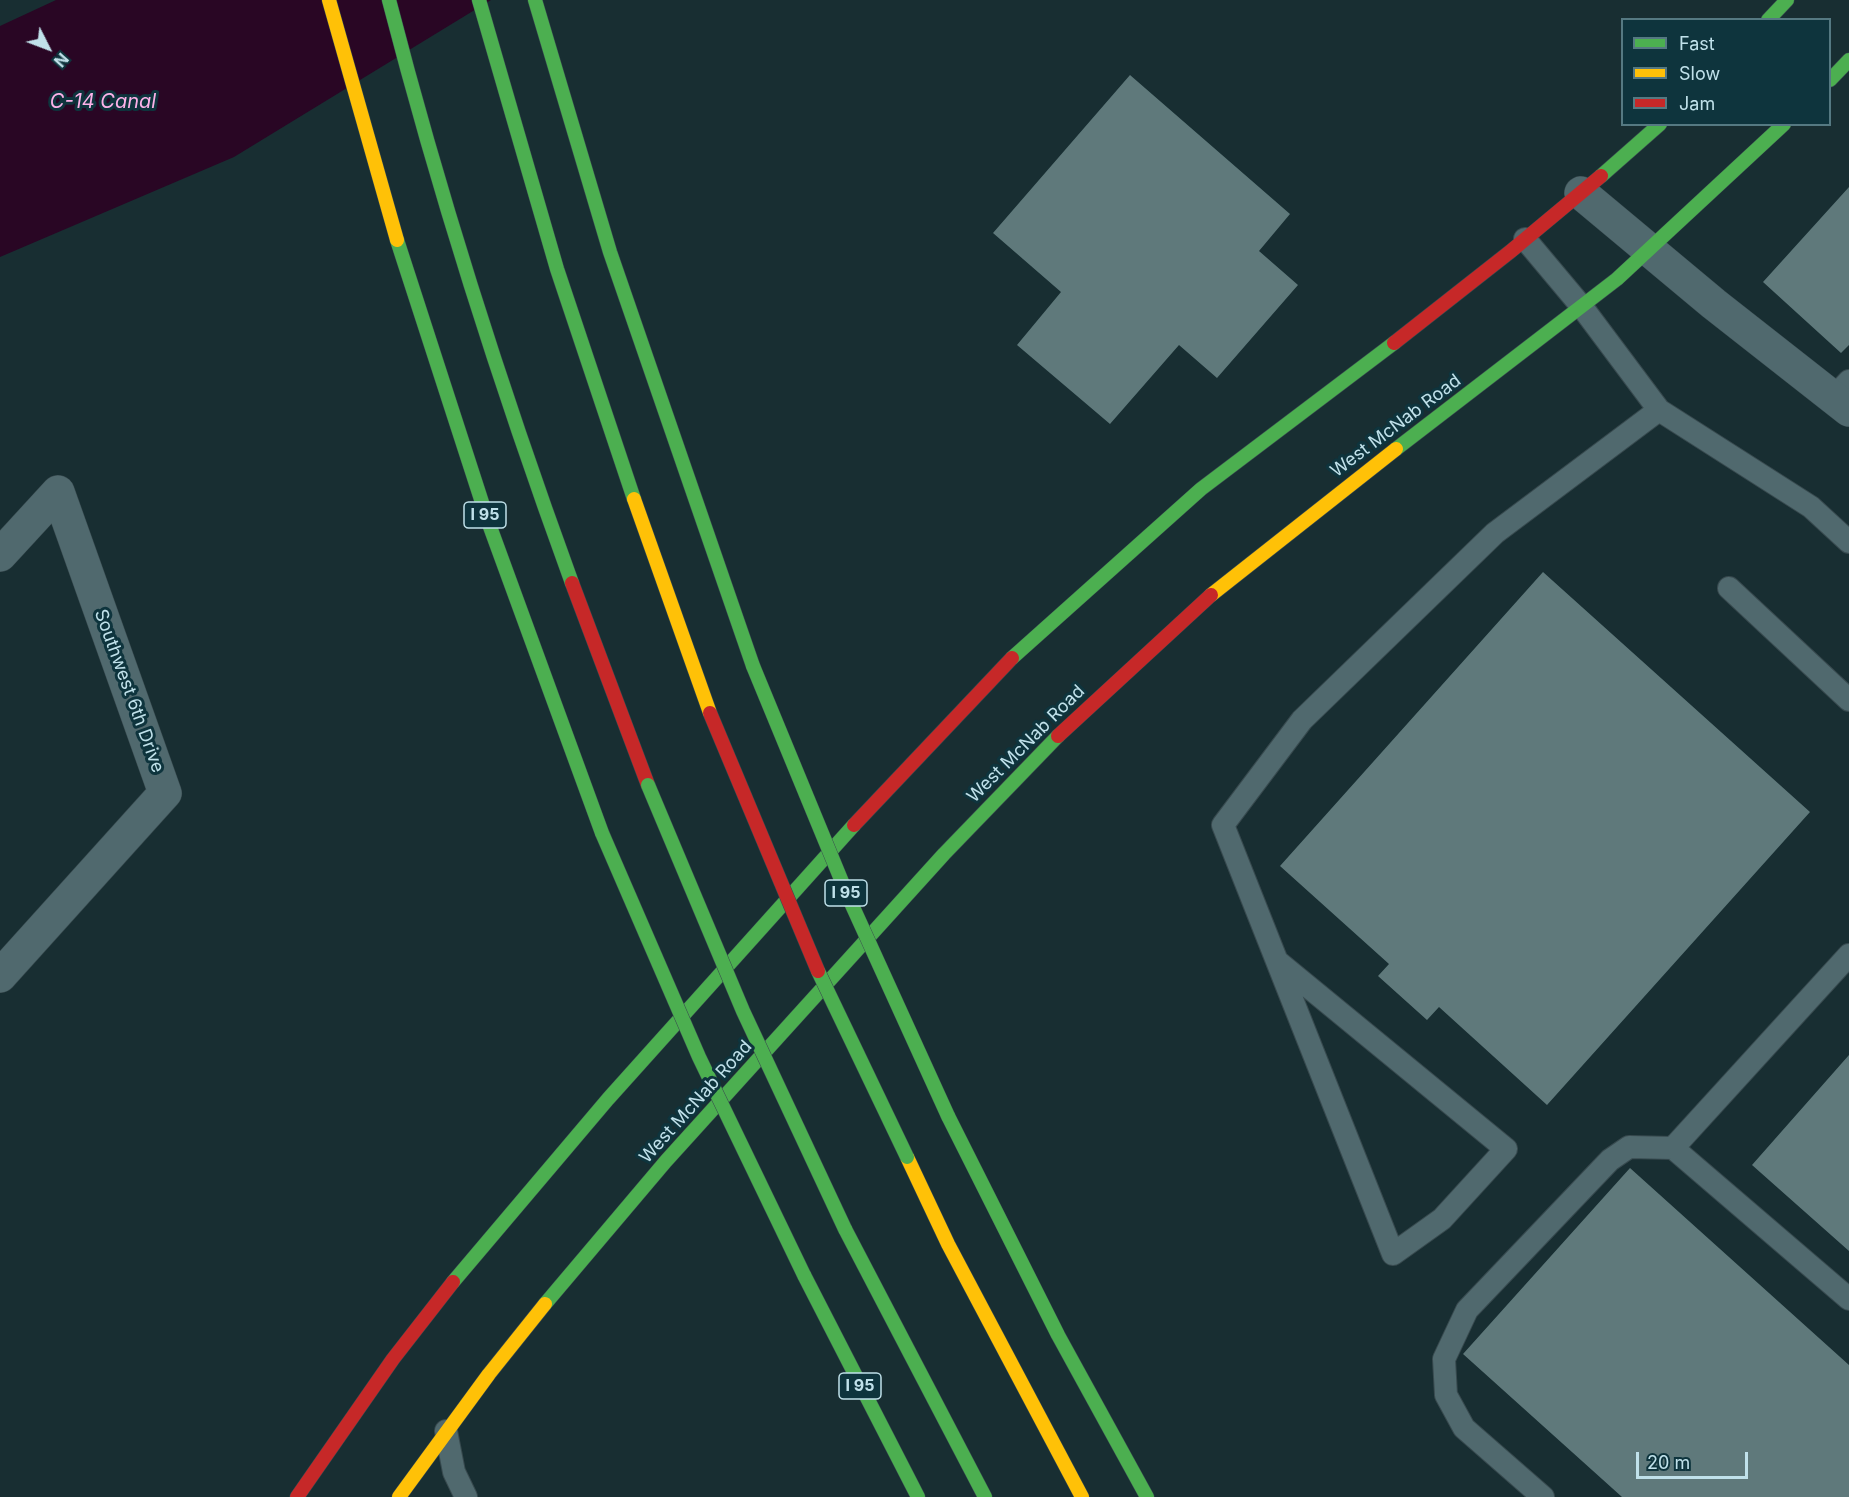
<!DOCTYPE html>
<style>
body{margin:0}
#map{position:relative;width:1849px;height:1497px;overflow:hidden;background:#182e32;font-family:Inter,sans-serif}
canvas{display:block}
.legend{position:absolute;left:1621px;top:18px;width:210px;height:108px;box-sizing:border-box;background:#0e343d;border:2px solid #557982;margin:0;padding:8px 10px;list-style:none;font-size:18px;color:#c0e1ea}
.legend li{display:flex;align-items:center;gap:12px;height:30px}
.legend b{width:30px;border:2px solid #557982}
.north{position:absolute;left:18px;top:18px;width:60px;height:60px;-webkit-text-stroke:4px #0e343d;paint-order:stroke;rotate:132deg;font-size:16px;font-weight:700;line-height:24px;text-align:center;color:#c0e1ea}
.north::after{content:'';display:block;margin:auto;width:21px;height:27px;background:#c0e1ea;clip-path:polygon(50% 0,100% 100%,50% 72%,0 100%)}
.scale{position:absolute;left:1636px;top:1452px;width:112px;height:27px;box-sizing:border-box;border:3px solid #c0e1ea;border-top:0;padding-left:8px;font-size:18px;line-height:21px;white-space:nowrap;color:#c0e1ea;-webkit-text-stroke:4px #0e343d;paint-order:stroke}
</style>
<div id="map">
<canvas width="1849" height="1497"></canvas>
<ul class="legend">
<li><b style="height:8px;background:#4caf50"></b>Fast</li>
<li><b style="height:8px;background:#ffc107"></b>Slow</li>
<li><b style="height:8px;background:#c62828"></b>Jam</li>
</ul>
<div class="north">N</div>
<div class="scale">20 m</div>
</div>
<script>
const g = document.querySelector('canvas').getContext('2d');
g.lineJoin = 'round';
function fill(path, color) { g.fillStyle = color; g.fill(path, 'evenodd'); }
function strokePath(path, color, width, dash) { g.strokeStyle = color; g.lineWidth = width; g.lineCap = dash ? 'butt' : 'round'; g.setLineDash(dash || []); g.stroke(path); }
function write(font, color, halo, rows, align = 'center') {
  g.font = font + ' Inter,sans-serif'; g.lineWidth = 6; g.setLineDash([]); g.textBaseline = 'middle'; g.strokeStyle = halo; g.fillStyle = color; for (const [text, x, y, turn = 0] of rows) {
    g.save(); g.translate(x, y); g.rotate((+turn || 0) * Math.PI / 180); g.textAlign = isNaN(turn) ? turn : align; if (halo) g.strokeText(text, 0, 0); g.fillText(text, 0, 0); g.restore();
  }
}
fill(new Path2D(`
 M 56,0 L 491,0 L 234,157 L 0,257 L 0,26 Z`), '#290624');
fill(new Path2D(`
 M 1130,75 L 1290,214 L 1259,251 L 1298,285 L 1217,378 L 1179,345 L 1110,424 L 1017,345 L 1061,292 L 993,233 Z
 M 1849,187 L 1849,345 L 1841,353 L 1763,282 Z
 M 1543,572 L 1810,812 L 1547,1105 L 1439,1007 L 1427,1020 L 1378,976 L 1389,964 L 1280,866 Z
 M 1849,1055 L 1849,1251 L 1752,1165 Z
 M 1630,1168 L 1849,1365 L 1849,1497 L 1622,1497 L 1463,1354 Z`), '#5f797b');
const lane = new Path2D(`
 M 1525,239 L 1582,307 L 1659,410 L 1811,507 L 1849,542
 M 1834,397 L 1849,381
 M 1729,588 L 1849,700
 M 1849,955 L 1673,1148 L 1849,1299
 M 1277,961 L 1506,1149 L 1442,1219 L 1393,1254 L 1223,825 L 1302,720 L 1495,533 L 1659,410
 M 446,1431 L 454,1472 L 466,1497
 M 1543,1497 L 1464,1428 L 1446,1395 L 1444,1359 L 1467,1310 L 1610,1160 L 1629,1147 L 1673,1148`);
const street = new Path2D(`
 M 1581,193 L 1714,304 L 1849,410
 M 0,555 L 58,492 L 165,793 L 0,976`);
const fast = new Path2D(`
 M 389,0 C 440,198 502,391 572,583
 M 479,0 L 557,269 L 634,499
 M 535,0 L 610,252 L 753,666
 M 1768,20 L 1787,0
 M 1830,80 L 1849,60
 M 1601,176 L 1660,124
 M 397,240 L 489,524 L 602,833
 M 1396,449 L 1617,279 L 1784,124
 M 1012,658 L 1201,489 L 1394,343
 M 948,1116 L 1058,1335 L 1147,1497
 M 845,1229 L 985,1497
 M 804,1275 L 918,1497
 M 453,1282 L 608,1099 L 854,825
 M 545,1304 L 666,1161 L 944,854 L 1058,736`);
const slow = new Path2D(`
 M 329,0 L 397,240
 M 634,499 L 710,713
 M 1211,595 L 1396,449
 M 907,1157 L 948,1244 L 1082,1497
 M 399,1497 L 489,1374 L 545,1304`);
const jam = new Path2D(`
 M 1394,343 L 1511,251 L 1601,176
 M 572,583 L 648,785
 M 1058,736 L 1211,595
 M 854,825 L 1012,658
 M 297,1497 L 393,1359 L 453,1282`);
strokePath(lane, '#384a4f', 24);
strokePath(street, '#384a4f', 34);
strokePath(fast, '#384a4f', 15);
strokePath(slow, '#384a4f', 15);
strokePath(jam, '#384a4f', 15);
strokePath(lane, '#50696e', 22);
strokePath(street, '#50696e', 33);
strokePath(fast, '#4caf50', 14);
strokePath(slow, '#ffc107', 14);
strokePath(jam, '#c62828', 14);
const fastBridge = new Path2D(`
 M 753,666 L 847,894 L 948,1116
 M 648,785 L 743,1011 L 845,1229
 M 602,833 L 699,1057 L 804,1275
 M 818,971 L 907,1157`);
const jamBridge = new Path2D(`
 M 710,713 L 818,971`);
strokePath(fastBridge, '#384a4f', 15, []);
strokePath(jamBridge, '#384a4f', 15, []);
strokePath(fastBridge, '#4caf50', 14);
strokePath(jamBridge, '#c62828', 14);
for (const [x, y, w] of [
 [485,515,42],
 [846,893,42],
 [860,1386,42]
]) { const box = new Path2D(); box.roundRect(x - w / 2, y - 13, w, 26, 4.5); g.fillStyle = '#0e343d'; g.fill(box); strokePath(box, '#c0e1ea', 1.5); }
write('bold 16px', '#c0e1ea', null, [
 ["I 95",485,515],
 ["I 95",846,893],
 ["I 95",860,1386]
]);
write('18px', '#c0e1ea', '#0e343d', [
 ["West McNab Road",1396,426,-37],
 ["Southwest 6th Drive",129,691,70],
 ["West McNab Road",1026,744,-45],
 ["West McNab Road",696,1102,-48]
]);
write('italic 20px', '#fcb1e8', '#0e343d', [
 ["C-14 Canal",103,102]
]);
</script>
